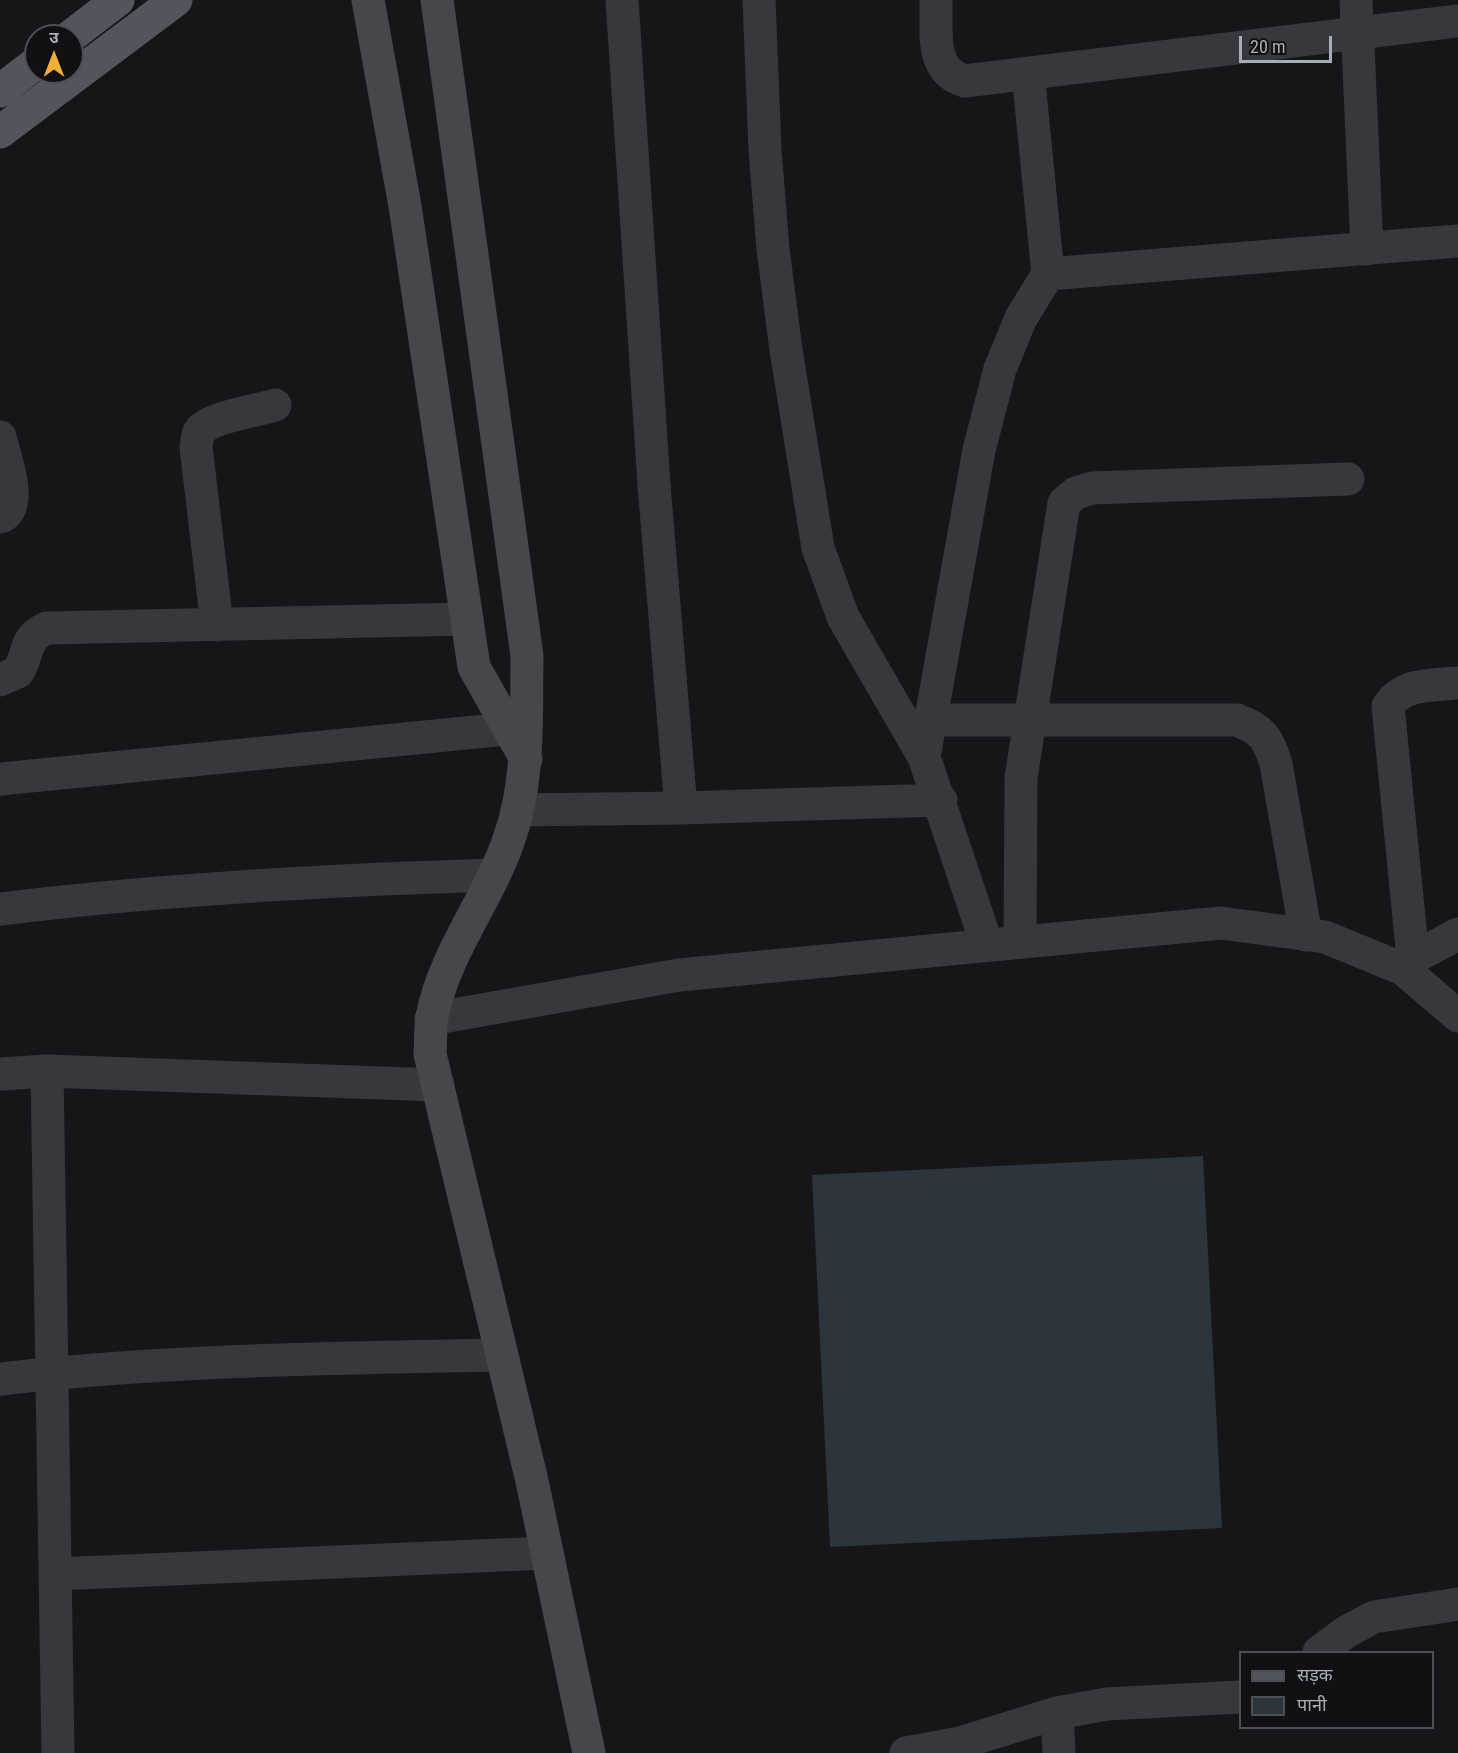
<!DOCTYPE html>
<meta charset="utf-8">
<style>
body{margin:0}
#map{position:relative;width:1458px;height:1753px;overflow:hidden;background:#161618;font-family:"Roboto Condensed","Noto Sans Devanagari",sans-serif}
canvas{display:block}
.legend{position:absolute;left:1239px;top:1651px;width:195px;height:78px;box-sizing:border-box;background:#111113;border:2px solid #4d4f55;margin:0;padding:8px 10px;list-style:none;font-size:18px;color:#a8adb8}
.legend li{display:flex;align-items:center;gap:12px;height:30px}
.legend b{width:30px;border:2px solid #4d4f55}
.north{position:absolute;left:24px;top:24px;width:60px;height:60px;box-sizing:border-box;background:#111113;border:2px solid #4d4f55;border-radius:50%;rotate:0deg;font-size:16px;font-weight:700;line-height:24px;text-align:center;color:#a8adb8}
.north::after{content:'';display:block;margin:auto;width:21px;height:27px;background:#f2b134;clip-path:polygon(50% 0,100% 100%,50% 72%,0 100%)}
.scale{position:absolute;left:1239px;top:36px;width:93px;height:27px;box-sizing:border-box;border:3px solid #a8adb8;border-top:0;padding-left:8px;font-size:18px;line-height:21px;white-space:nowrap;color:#a8adb8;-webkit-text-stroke:4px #111113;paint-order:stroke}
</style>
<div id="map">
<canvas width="1458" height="1753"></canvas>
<ul class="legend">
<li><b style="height:8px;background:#53555c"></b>सड़क</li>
<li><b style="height:16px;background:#2c353c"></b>पानी</li>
</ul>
<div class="north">उ</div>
<div class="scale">20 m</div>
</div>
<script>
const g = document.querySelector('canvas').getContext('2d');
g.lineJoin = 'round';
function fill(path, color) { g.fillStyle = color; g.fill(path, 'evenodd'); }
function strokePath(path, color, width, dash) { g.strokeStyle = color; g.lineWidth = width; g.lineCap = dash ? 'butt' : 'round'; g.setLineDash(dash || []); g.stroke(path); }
fill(new Path2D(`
 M 1203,1156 L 1222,1528 L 830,1547 L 812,1175 Z`), '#2c353c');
strokePath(new Path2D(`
 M 622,0 L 654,485 L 681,808
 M 759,0 L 765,150 L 773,249 L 786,350 L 818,548 L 843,617 L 924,757 L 987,945
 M 936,0 C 937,31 929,71 965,81 L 1458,21
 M 1356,0 L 1367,249
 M 1048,274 L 1458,241
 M 0,437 C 4,454 25,509 0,517
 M 217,625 L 196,447 C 197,443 197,436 199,432 C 206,418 259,410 275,405
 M 0,680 L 18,672 C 30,653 23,638 47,628 L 467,619
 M 932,720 L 1237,720 C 1263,730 1268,738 1276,764 L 1306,935
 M 924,757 L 979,450 L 1000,369 L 1021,318 L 1048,274 L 1028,73
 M 0,779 L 506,729
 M 517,810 L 681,808 L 941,800
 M 0,909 C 164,889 329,880 494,875
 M 1020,942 L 1021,778 L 1064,503 L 1076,493 L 1092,488 L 1348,479
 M 1413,958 L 1388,706 C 1405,682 1431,686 1458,683
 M 1403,969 L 1413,958 L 1458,934
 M 431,1019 L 679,975 L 1221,923 L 1325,937 L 1403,969 L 1458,1016
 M 47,1071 L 58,1753
 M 0,1074 L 47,1071 L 438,1085
 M 0,1379 C 167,1360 335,1358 502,1355
 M 55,1574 L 547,1553
 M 1319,1652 L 1346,1632 L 1374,1617 L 1458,1604
 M 1057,1713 L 1059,1753
 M 906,1753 L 960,1743 L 1057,1713 L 1107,1704 L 1240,1697`), '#37383d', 33);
strokePath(new Path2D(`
 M 368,0 L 405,206 L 474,667 L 526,759
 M 437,0 L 527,656 C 526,718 530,783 508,842 C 487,902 444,954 432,1017 C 430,1029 431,1042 430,1054 L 532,1481 L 589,1753`), '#45474d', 33);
strokePath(new Path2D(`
 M 71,36 L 118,0
 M 0,91 L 36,63
 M 0,132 L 176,0`), '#53555c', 33);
</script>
